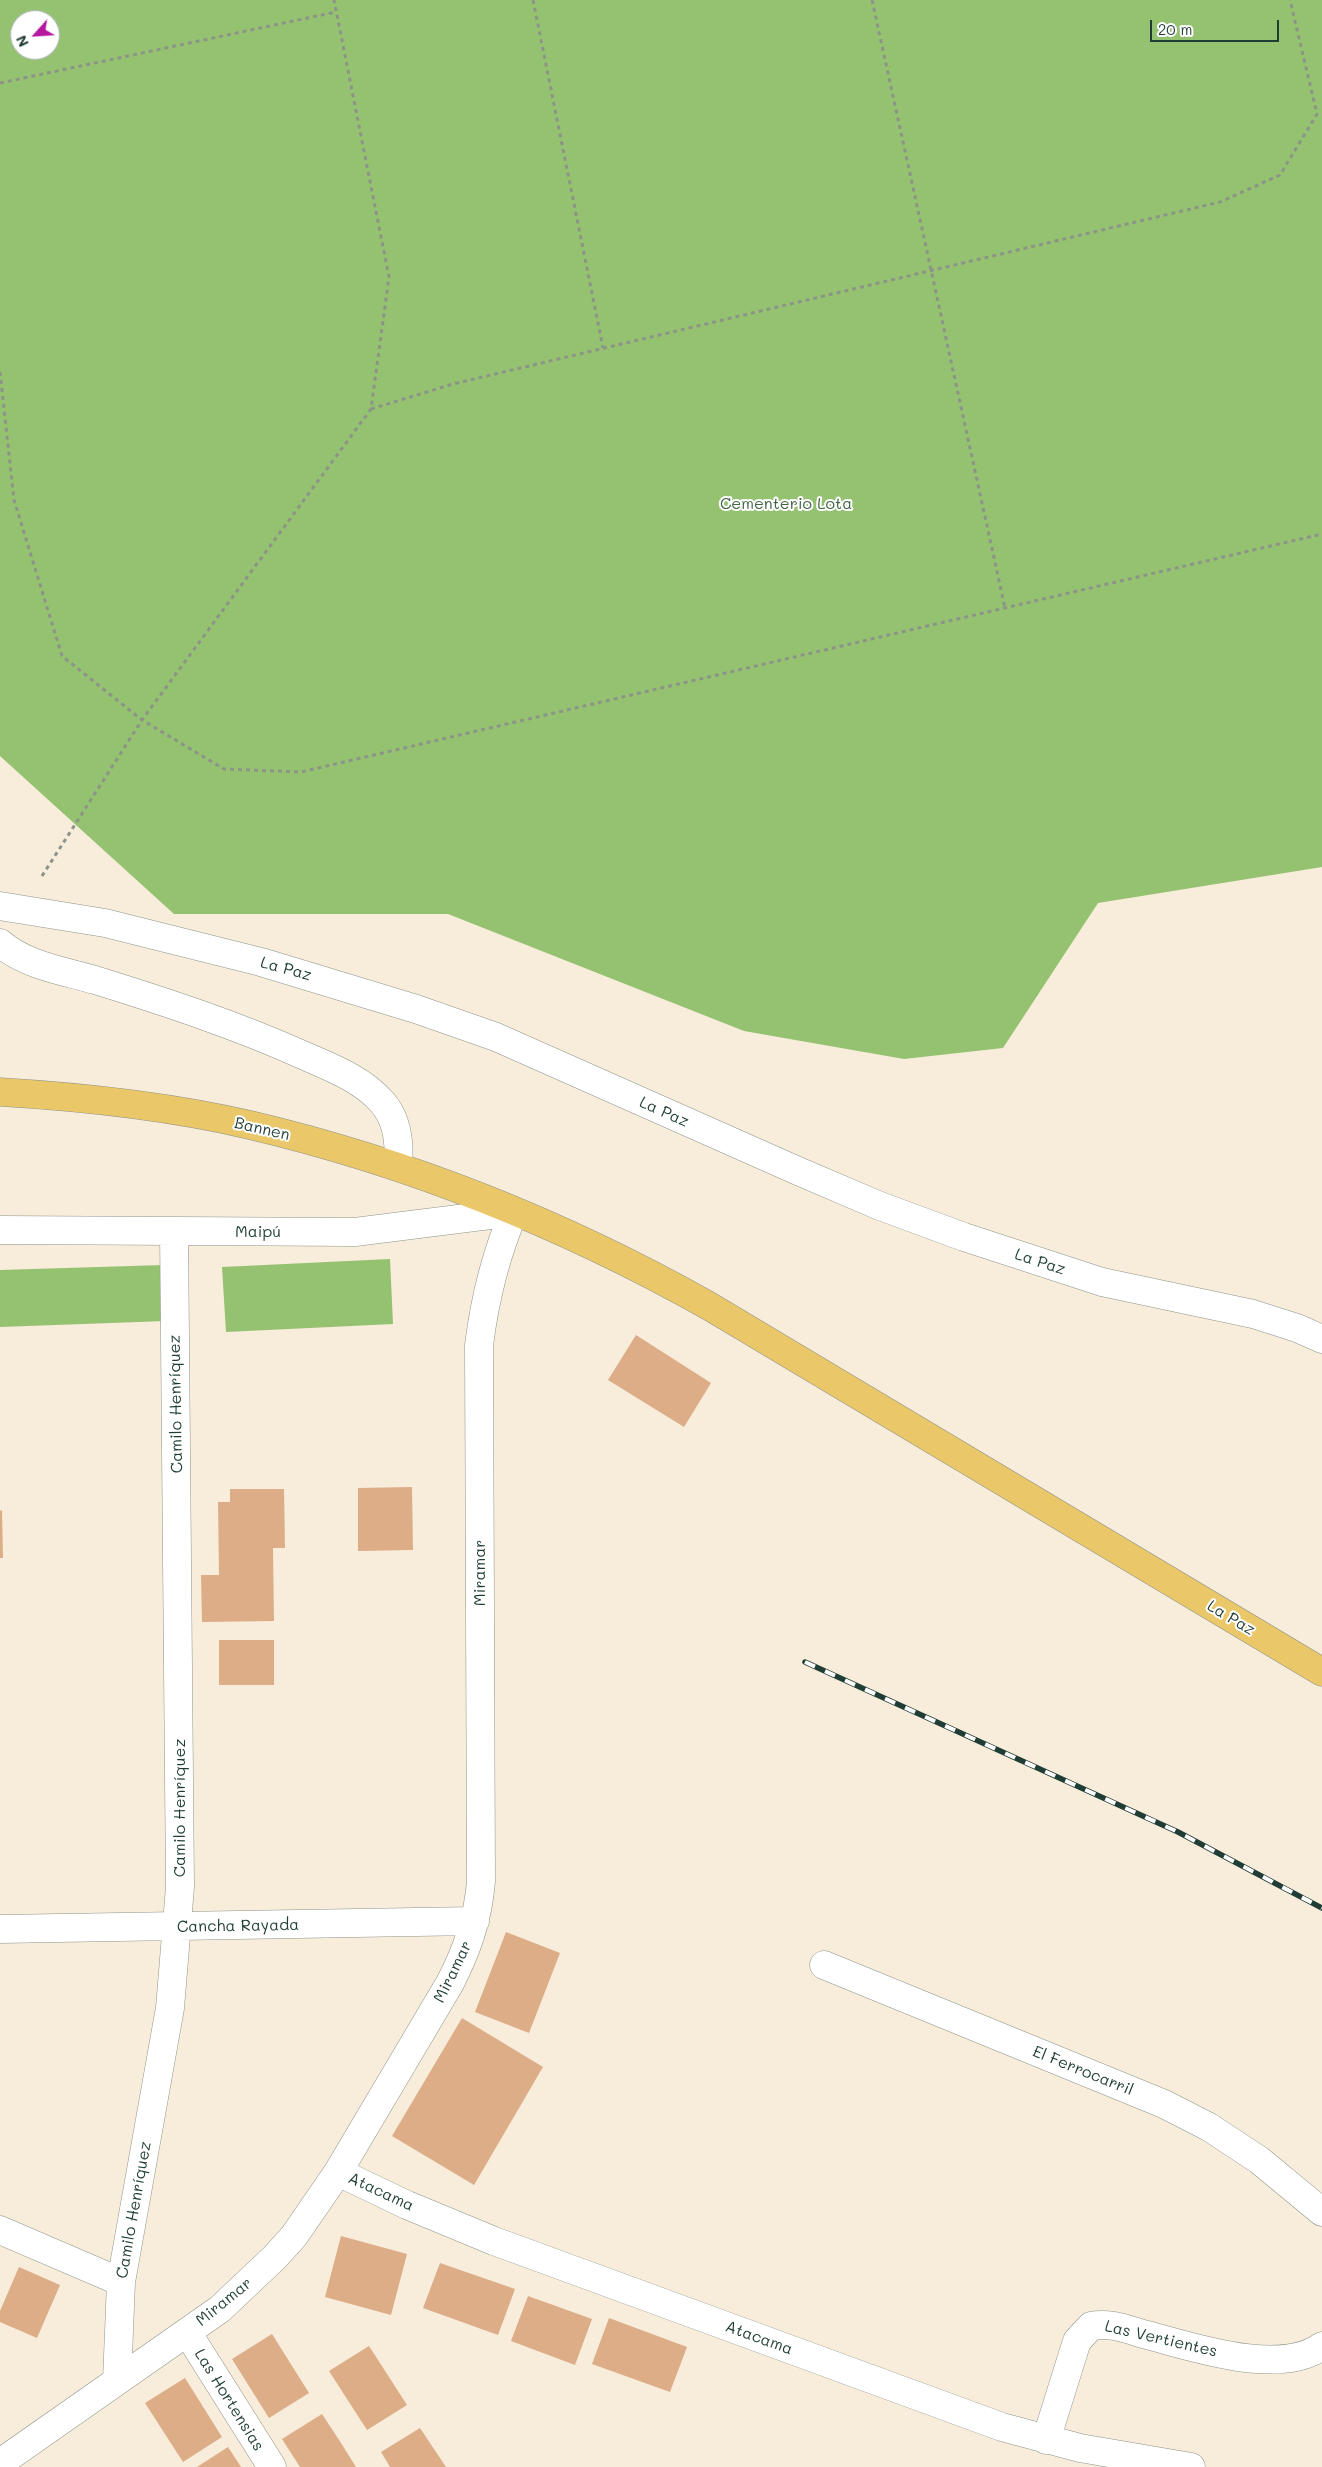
<!DOCTYPE html>
<meta charset="utf-8">
<style>
body{margin:0}
#map{position:relative;width:1322px;height:2467px;overflow:hidden;background:#f8ecdb;font-family:Mali,sans-serif}
canvas{display:block}
.north{position:absolute;left:10px;top:10px;width:50px;height:50px;box-sizing:border-box;background:#fff;border:1px solid #a5b1ae;border-radius:50%;rotate:244deg;font-size:14px;font-weight:700;line-height:20px;text-align:center;color:#1f3d34}
.north::after{content:'';display:block;margin:auto;width:18px;height:22px;background:#b5179e;clip-path:polygon(50% 0,100% 100%,50% 72%,0 100%)}
.scale{position:absolute;left:1150px;top:20px;width:129px;height:22px;box-sizing:border-box;border:2px solid #1f3d34;border-top:0;padding-left:6px;font-size:15px;line-height:18px;white-space:nowrap;color:#1f3d34;-webkit-text-stroke:4px #fff;paint-order:stroke}
</style>
<div id="map">
<canvas width="1322" height="2467"></canvas>
<div class="north">N</div>
<div class="scale">20 m</div>
</div>
<script>
const g = document.querySelector('canvas').getContext('2d');
g.lineJoin = 'round';
function fill(path, color) { g.fillStyle = color; g.fill(path, 'evenodd'); }
function strokePath(path, color, width, dash) { g.strokeStyle = color; g.lineWidth = width; g.lineCap = dash ? 'butt' : 'round'; g.setLineDash(dash || []); g.stroke(path); }
function write(font, color, halo, rows, align = 'center') {
  g.font = font + ' Mali,sans-serif'; g.lineWidth = 4; g.setLineDash([]); g.textBaseline = 'middle'; g.strokeStyle = halo; g.fillStyle = color; for (const [text, x, y, turn = 0] of rows) {
    g.save(); g.translate(x, y); g.rotate((+turn || 0) * Math.PI / 180); g.textAlign = isNaN(turn) ? turn : align; if (halo) g.strokeText(text, 0, 0); g.fillText(text, 0, 0); g.restore();
  }
}
fill(new Path2D(`
 M 0,0 L 1322,0 L 1322,867 L 1098,903 L 1003,1048 L 904,1059 L 744,1031 L 448,914 L 174,914 L 0,756 ZM 20,20 L 50,20 L 50,50 L 20,50 Z
 M 390,1259 L 393,1324 L 226,1332 L 222,1267 Z
 M 164,1265 L 166,1321 L 0,1327 L 0,1270 Z`), '#95c270');
fill(new Path2D(`
 M 636,1335 L 711,1383 L 684,1427 L 608,1380 Z
 M 412,1487 L 413,1550 L 358,1551 L 358,1488 Z
 M 230,1489 L 284,1489 L 285,1548 L 273,1548 L 274,1621 L 202,1622 L 201,1575 L 219,1575 L 218,1502 L 230,1502 Z
 M 2,1510 L 3,1558 L 0,1558 L 0,1511 Z
 M 219,1640 L 274,1640 L 274,1685 L 219,1685 Z
 M 506,1932 L 560,1953 L 529,2033 L 475,2012 Z
 M 462,2018 L 543,2067 L 474,2185 L 392,2136 Z
 M 341,2236 L 407,2254 L 391,2315 L 325,2297 Z
 M 440,2263 L 515,2289 L 498,2335 L 423,2308 Z
 M 19,2267 L 60,2285 L 37,2338 L 0,2322 L 0,2311 Z
 M 528,2296 L 592,2319 L 575,2365 L 511,2341 Z
 M 609,2318 L 687,2347 L 670,2392 L 592,2364 Z
 M 272,2334 L 309,2393 L 269,2418 L 232,2359 Z
 M 369,2346 L 407,2405 L 367,2430 L 329,2371 Z
 M 185,2378 L 222,2437 L 183,2462 L 145,2403 Z
 M 322,2414 L 341,2443 L 356,2467 L 300,2467 L 282,2439 Z
 M 420,2428 L 446,2467 L 390,2467 L 381,2452 Z
 M 228,2447 L 241,2467 L 197,2467 Z`), '#dcad87');
const street = new Path2D(`
 M 0,906 L 105,923 L 261,962 L 416,1009 L 496,1037 L 798,1171 L 880,1206 L 964,1237 L 1102,1282 L 1253,1314 L 1297,1328 L 1322,1339
 M 0,943 C 25,965 63,971 95,980 C 166,1002 236,1025 305,1056 C 332,1068 362,1079 382,1102 C 398,1120 400,1144 398,1166
 M 0,1230 L 355,1232 L 514,1212
 M 0,1929 L 475,1921
 M 824,1965 L 1164,2104 L 1209,2127 L 1259,2160 L 1322,2212
 M 338,2172 L 407,2205 L 494,2241 L 1002,2427 L 1080,2448 L 1191,2467
 M 0,2230 L 121,2282
 M 187,2332 L 272,2467
 M 117,2381 L 121,2282 L 170,2008 L 180,1887 L 174,1231
 M 1046,2440 L 1077,2341 L 1091,2326 C 1110,2322 1129,2330 1147,2335 C 1193,2347 1280,2377 1322,2346
 M 0,2463 L 220,2309 L 275,2257 L 294,2236 L 338,2172 L 450,1983 C 467,1950 478,1919 481,1881 L 479,1345 C 485,1298 495,1256 514,1212`);
const primary = new Path2D(`
 M 0,1092 C 84,1097 168,1106 250,1125 C 411,1163 565,1225 709,1306 L 1322,1672`);
strokePath(street, '#8c9488', 29);
strokePath(primary, '#8c9488', 29);
strokePath(new Path2D(`
 M 533,0 L 603,348
 M 872,0 L 1005,608
 M 0,83 L 336,12
 M 0,372 L 14,500 L 62,656 L 142,720 L 224,769 L 301,772 L 1322,534
 M 371,409 L 453,384 L 1220,202 L 1280,175 L 1317,114 L 1290,0
 M 42,876 L 142,720 L 371,409 L 389,277 L 334,0`), '#8c9488', 3, [4, 4]);
strokePath(street, '#fff', 28);
strokePath(primary, '#eac769', 28);
const rail = new Path2D(`
 M 805,1662 L 1178,1832 L 1322,1908`);
strokePath(rail, '#1f3d34', 5.5);
strokePath(rail, '#fff', 4, [11]);
write('16px', '#426546', '#fff', [
 ["Cementerio Lota",786,504]
]);
write('16px', '#1f3d34', '#fff', [
 ["La Paz",286,969,15],
 ["La Paz",664,1112,24],
 ["Bannen",262,1129,13],
 ["Maipú",258,1232],
 ["La Paz",1040,1262,18],
 ["Camilo Henríquez",176,1404,-91],
 ["Miramar",480,1573,-90],
 ["La Paz",1231,1618,31],
 ["Camilo Henríquez",180,1808,-90],
 ["Cancha Rayada",238,1926,-1],
 ["Miramar",453,1972,-64],
 ["El Ferrocarril",1083,2071,22],
 ["Atacama",381,2192,25],
 ["Camilo Henríquez",134,2210,-80],
 ["Miramar",224,2302,-39],
 ["Atacama",759,2338,20],
 ["Las Vertientes",1161,2339,13],
 ["Las Hortensias",229,2400,58]
]);
</script>
